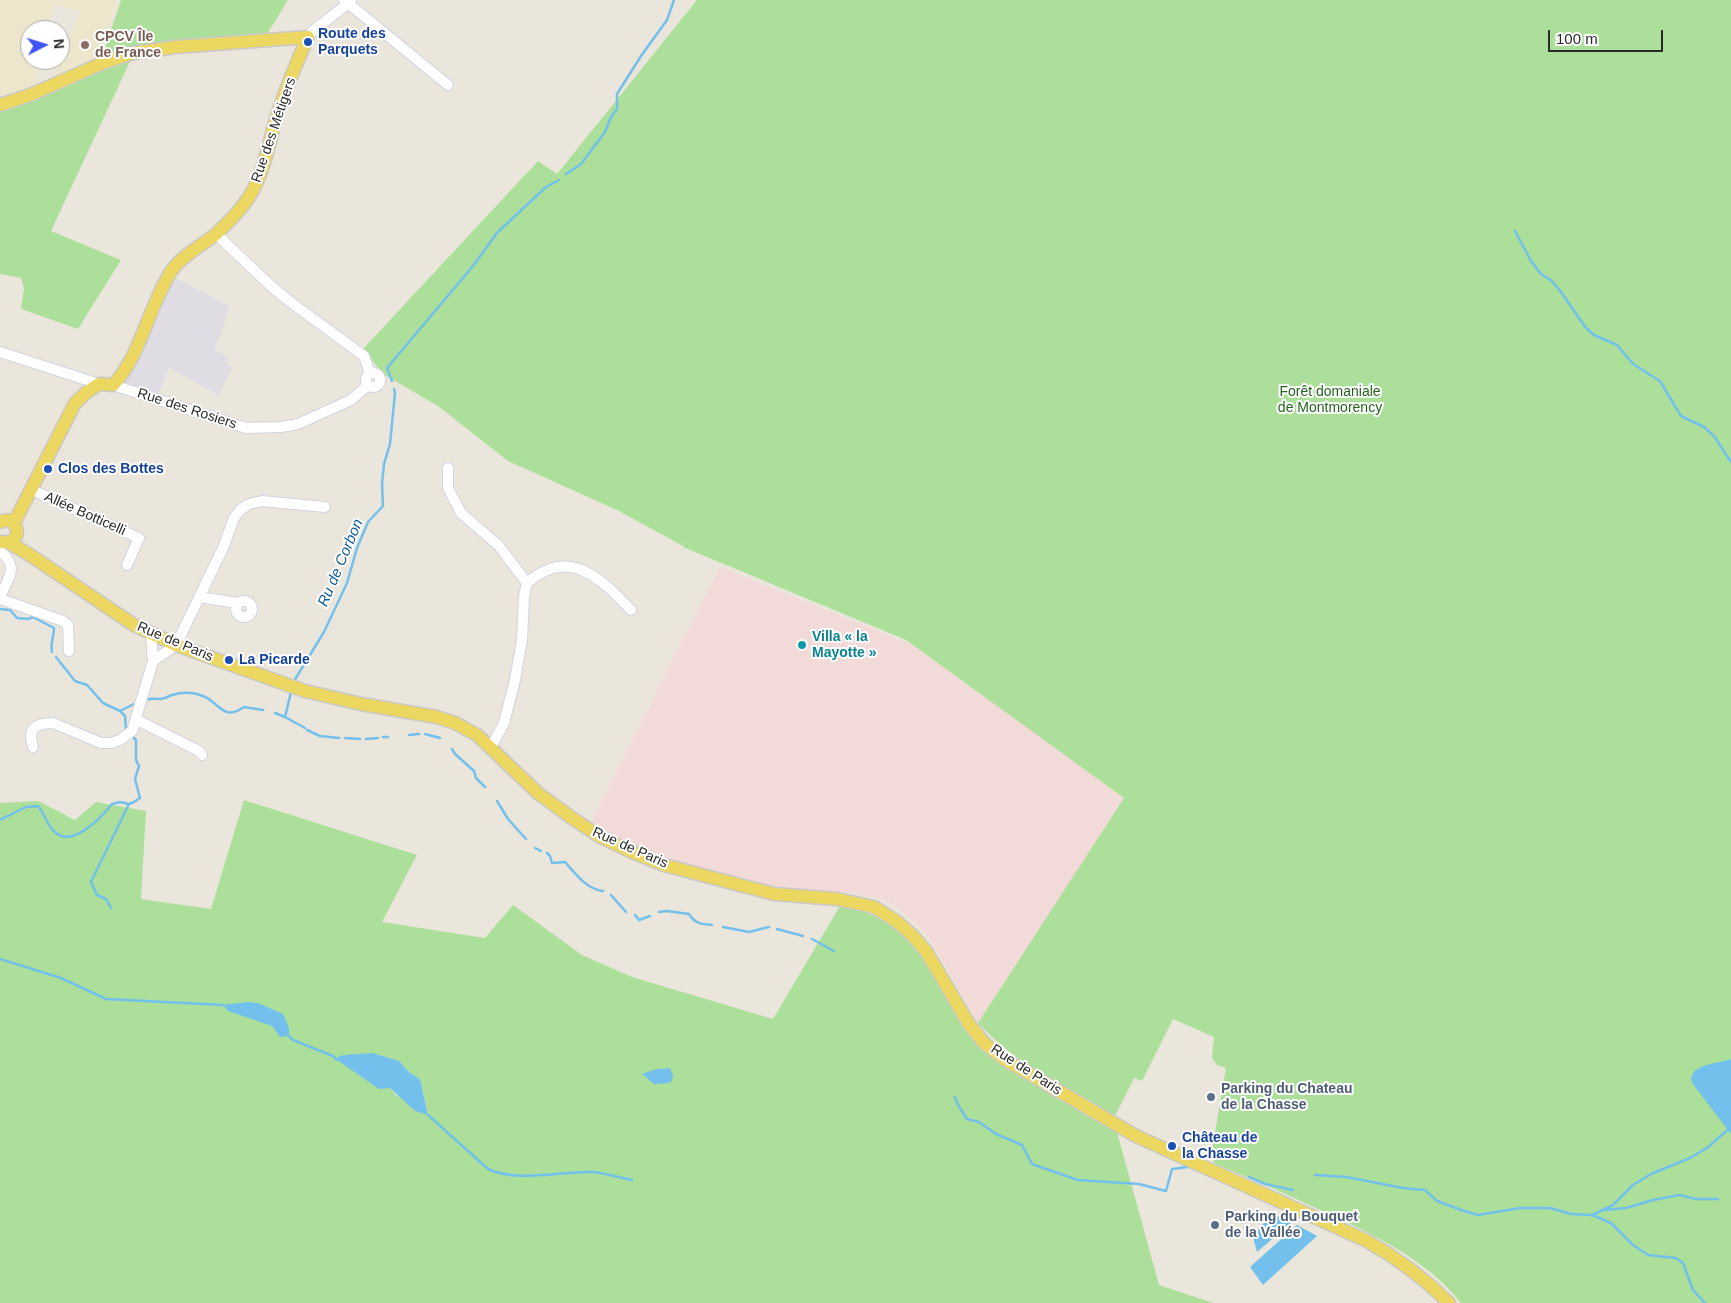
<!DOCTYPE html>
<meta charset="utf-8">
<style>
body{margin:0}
#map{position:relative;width:1731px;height:1303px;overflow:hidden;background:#ebe6dc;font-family:Helvetica,sans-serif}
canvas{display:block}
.north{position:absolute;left:20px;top:20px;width:50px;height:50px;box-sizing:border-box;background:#fff;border:1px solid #aaa;border-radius:50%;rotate:85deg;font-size:14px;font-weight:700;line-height:20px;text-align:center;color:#2a2a2a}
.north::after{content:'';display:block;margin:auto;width:18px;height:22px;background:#4053f4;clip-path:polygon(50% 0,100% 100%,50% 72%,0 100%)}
.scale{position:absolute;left:1548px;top:30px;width:115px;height:22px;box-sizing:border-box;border:2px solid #2a2a2a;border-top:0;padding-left:6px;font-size:15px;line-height:18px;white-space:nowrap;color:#2a2a2a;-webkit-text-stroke:4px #fff;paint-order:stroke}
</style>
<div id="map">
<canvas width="1731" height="1303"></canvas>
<div class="north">N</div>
<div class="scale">100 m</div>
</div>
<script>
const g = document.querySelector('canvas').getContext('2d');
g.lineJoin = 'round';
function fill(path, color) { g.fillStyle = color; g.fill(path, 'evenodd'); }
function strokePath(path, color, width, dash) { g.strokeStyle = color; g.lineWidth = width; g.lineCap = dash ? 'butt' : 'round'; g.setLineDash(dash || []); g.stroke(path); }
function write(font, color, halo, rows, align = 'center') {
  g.font = font + ' Helvetica,sans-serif'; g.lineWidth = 4; g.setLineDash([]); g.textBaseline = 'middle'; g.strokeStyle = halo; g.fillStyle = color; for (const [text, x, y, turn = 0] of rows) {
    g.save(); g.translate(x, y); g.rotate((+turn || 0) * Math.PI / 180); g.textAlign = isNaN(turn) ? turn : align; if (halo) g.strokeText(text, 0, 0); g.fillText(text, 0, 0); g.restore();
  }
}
fill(new Path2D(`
 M 176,278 L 229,306 L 220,337 L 214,349 L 229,357 L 226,364 L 232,368 L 219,395 L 169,368 L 158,394 L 124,383 L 164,292 Z`), '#dfdce4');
fill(new Path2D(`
 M 0,0 L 119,0 L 96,63 L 52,81 L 81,11 L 54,5 L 48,30 L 30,30 L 30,60 L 41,60 L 34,90 L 0,102 Z`), '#ede5cc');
fill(new Path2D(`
 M 720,567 L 910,644 L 1029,728 L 1120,796 L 1143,817 L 1093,849 L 978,1023 L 928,936 L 904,913 L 890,903 L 881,899 L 852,893 L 787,890 L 664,860 L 637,850 L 590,824 L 647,710 L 649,710 L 660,683 Z`), '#f2dad9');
fill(new Path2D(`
 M 121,0 L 288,0 L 266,36 L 101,60 Z
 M 697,0 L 1731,0 L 1731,1303 L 1461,1303 C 1427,1259 1367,1231 1318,1209 C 1284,1193 1250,1178 1215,1164 L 1211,1156 L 1226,1068 L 1217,1065 L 1212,1058 L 1214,1037 L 1173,1019 L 1142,1081 L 1134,1078 L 1114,1118 C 1067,1089 1015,1063 978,1023 L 1124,798 L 906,640 L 683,547 L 686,541 L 683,546 L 617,510 L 508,461 L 438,406 L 383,374 L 363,349 L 538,161 L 557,174 Z
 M 133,55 L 51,231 L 121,260 L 78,329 L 21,309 L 24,288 L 21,278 L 0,274 L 0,109 Z
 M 244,800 L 417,855 L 382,922 L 485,938 L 513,905 L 582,955 L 632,977 L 773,1019 L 840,906 L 862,911 L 889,922 L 907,936 L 923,955 L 978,1045 L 1117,1132 L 1159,1285 L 1213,1303 L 0,1303 L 0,803 L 38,801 L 75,820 L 96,802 L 146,811 L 141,899 L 211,909 ZM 373,1053 L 399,1061 L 409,1072 L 420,1079 L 428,1114 L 415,1111 L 405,1100 L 396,1095 L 390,1088 Z`), '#ace09a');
fill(new Path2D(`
 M 247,1002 L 258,1003 L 283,1014 L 289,1028 L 289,1036 L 280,1037 L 272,1026 L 228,1011 L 223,1005 Z
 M 373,1053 L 399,1061 L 409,1072 L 420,1079 L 428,1115 L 415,1111 L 390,1088 L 379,1089 L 337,1060 L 338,1057 L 344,1055 Z
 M 1731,1059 L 1731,1134 L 1692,1083 C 1687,1064 1717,1064 1731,1059 Z
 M 670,1068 L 673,1075 L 672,1081 L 669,1083 L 654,1084 L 642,1074 L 656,1069 Z
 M 1276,1215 L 1291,1223 L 1257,1252 L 1253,1237 L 1266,1220 Z
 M 1297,1225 L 1317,1236 L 1263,1285 L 1250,1267 Z`), '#72c0eb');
strokePath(new Path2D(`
 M 566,174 L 581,164 L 605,132 L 611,117 L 617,109 L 617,94 L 641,56 L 667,20 L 674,0
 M 1515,231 L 1531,261 L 1541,274 L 1552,281 L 1561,292 L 1586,328 L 1594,335 L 1617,345 L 1633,364 L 1660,381 L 1681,416 L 1704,427 L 1714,436 L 1731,462
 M 392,381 L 387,368 L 473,266 L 497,233 L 546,187 L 559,180
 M 0,609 L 10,610 L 17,618 L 28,619 L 33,617 L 54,628 C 54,637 50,643 52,652
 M 56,657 L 75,681 L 87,685 L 103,703 L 120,711 L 136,703
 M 294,681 L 324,632 L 347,583 L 357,548 L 368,522 L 383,506 L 382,484 L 384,464 L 390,444 L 395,393 L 394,389
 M 146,700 C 151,698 156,699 161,699 C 165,699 169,696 172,695 C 182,692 194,692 203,696 C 219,702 223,722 244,707 L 263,710
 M 120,711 L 125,716 L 126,730
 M 275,713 L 285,717 L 305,728
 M 285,717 L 291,692
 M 307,730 L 320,736 L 339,738
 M 425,734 L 440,738
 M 409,735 L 419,734
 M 383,737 L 388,737
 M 345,738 L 360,739
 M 366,739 L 378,738
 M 452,749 L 455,754 L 474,771 L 476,778 L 485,787
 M 497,801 L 508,819 L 526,839
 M 0,820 L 26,807 L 38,806 C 44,813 46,822 52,829 C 69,852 101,818 112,804 L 120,802 L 129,804 L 134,802 L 140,798 L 135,779 L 139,766 L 136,760 L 136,740 L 133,737
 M 535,848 L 541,851
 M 547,853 L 550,856 L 552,863 L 565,862 C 576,874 586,889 603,891
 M 611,895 L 626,912
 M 111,908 L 106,899 L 97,895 L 91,882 L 129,804
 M 659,912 L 667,911 L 689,914 C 695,924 701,924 712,925
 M 635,915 L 639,920 L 650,916
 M 723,927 L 749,932 L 769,927
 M 777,929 L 803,936
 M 812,939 L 834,951
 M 0,959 L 61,978 L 106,999 L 223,1005
 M 289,1036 L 293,1040 L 333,1056 L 337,1060
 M 955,1097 L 958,1105 L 967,1119 L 979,1122 L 996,1134 L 1022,1145 L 1032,1164 L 1078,1180 L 1139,1184 L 1166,1191 L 1172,1169 L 1188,1167
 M 428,1115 L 488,1169 C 517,1183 561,1171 593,1172 C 606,1173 619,1178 632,1180
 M 1315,1175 L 1346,1177 L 1403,1188 L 1425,1190 L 1437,1201 L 1464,1211 L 1478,1215 L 1520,1208 L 1550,1208 L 1571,1214 L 1592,1215 L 1613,1205 L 1633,1185 L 1651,1174 L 1690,1158 L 1707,1148 L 1731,1127
 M 1249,1177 L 1265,1184 L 1293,1190
 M 1605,1210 L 1626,1208 L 1653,1200 L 1679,1195 L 1696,1199 L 1718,1199
 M 1592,1215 L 1611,1223 L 1633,1245 L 1648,1255 L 1676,1258 L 1683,1263 L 1693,1290 L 1705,1303`), '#72c0eb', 2.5);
const minor = new Path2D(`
 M 344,0 L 448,85
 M 308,37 L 314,30 L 351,1
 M 216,234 L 272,287 L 293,304 L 364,356 L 370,374
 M 0,352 L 99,384
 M366 380a7 7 0 1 1 14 0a7 7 0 1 1-14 0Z
 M 113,385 L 246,428 L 281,427 L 298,424 L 351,400 L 368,385
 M 448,468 L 448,488 L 461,513 L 499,546 L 527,583
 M 32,490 L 139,538 L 127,565
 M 0,551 C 20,567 8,578 0,597
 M 527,583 C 569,546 600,578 631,610
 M 199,597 L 238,603
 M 0,599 L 63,621 L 68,625 L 69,651
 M236 609a8 8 0 1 1 16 0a8 8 0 1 1-16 0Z
 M 151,634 L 153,661
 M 137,720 L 199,751 L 202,755
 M 33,747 C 27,729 35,723 53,723 L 101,743 L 111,743 L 120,740 L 132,731 L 153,661 L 176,645 L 223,548 L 234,518 L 240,510 L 249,504 L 262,501 L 325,507
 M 491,747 L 504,723 L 515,680 L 522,640 L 524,596 L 527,583`);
const major = new Path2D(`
 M 0,105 L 30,95 L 105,62 L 133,53 L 175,47 L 308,37 C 296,64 284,93 275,122 C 268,148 263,175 249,197 C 240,211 228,223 216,234 C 201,246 183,255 172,270 C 149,305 141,356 113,385 L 99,384 L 87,392 L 75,403 L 14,523
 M 0,522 C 20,513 24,546 2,542
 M 8,542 L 30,555 L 134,625 L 176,645 L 305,691 L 361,704 L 437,717 L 455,723 L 477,735 L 539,794 L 572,818 L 599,836 L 632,852 L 664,865 L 774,894 L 837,899 L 874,907 L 896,921 L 912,935 L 926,951 L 969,1024 L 984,1043 L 1004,1059 L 1136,1136 L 1367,1241 C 1397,1258 1424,1278 1449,1303`);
strokePath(minor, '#d1d3e2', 12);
strokePath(major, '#c8c8c8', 15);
strokePath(minor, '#fff', 10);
strokePath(major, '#ecd760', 12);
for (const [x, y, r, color] of [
 [308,42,5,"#1a4fb4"],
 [85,45,5,"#8d6e63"],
 [48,469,5,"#1a4fb4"],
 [802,645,5,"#0f9aa8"],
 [229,660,5,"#1a4fb4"],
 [1211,1097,5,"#5c6f8a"],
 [1172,1146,5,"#1a4fb4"],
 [1215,1225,5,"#5c6f8a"]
]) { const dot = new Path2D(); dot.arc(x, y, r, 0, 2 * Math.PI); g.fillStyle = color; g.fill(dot); strokePath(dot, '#fff', 2); }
write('bold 14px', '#164399', '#fff', [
 ["Route des",318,34],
 ["Parquets",318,50],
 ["Clos des Bottes",58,469],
 ["La Picarde",239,660],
 ["Château de",1182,1138],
 ["la Chasse",1182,1154]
], 'left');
write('bold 14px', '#785e54', '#fff', [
 ["CPCV Île",95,37],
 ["de France",95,53]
], 'left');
write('14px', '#2a2a2a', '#fff', [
 ["Rue des Métigers",274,130,-71],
 ["Rue des Rosiers",187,409,18],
 ["Allée Botticelli",85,514,24],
 ["Rue de Paris",175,642,23],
 ["Rue de Paris",630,848,24],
 ["Rue de Paris",1026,1070,33]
]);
write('14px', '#25641c', '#fff', [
 ["Forêt domaniale",1330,392],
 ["de Montmorency",1330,408]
]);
write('bold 14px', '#0d838f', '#fff', [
 ["Villa « la",812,637],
 ["Mayotte »",812,653]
], 'left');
write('bold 14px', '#4e5e75', '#fff', [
 ["Parking du Chateau",1221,1089],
 ["de la Chasse",1221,1105],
 ["Parking du Bouquet",1225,1217],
 ["de la Vallée",1225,1233]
], 'left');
write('italic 15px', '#115d96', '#fff', [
 ["Ru de Corbon",341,563,-67]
]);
</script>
